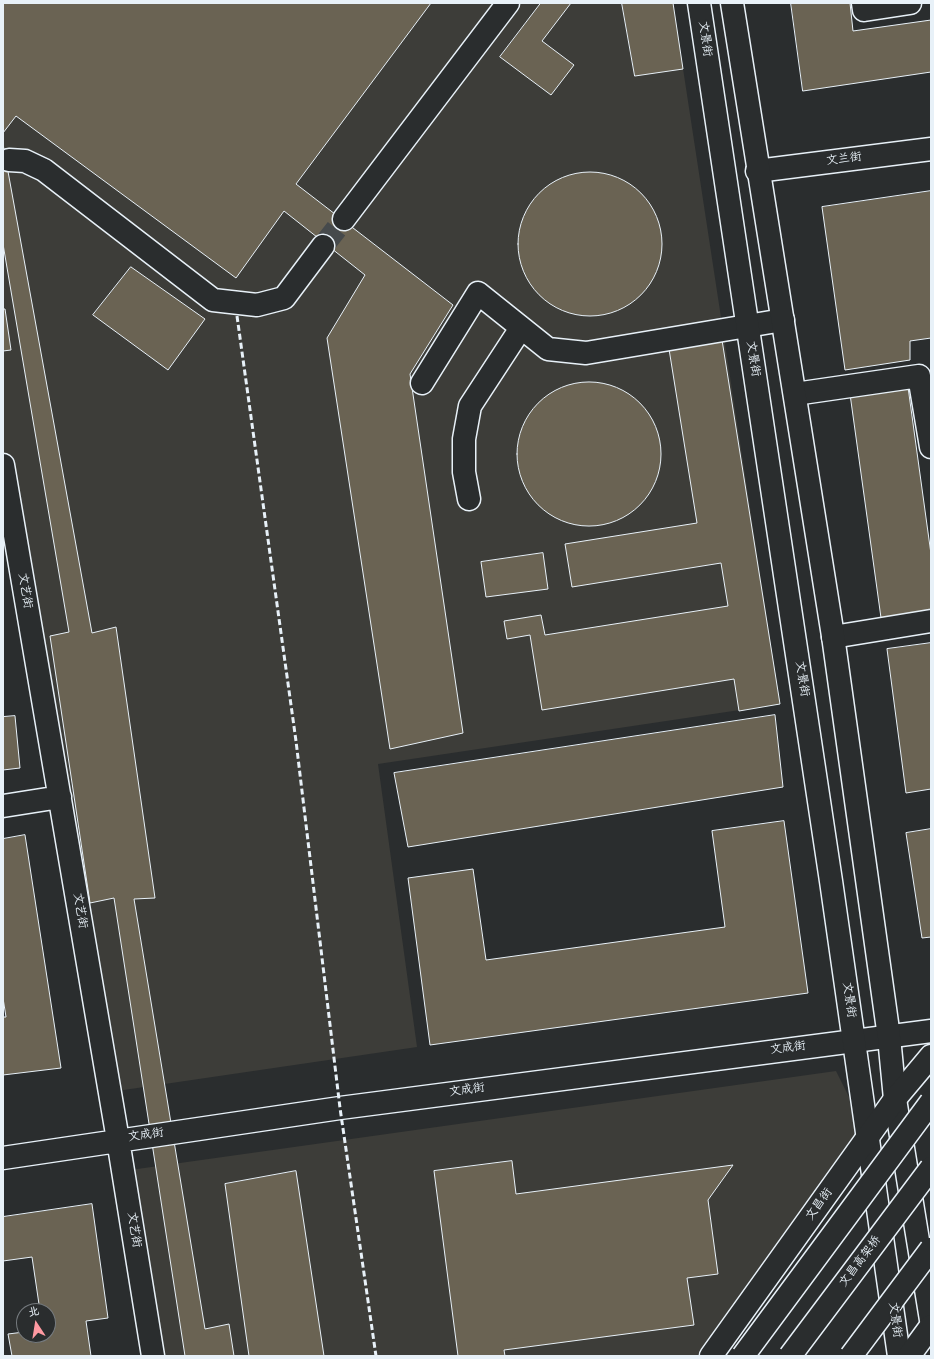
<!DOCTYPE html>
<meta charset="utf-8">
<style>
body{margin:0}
#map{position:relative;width:934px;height:1359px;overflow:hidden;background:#2a2d2e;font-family:Kalam,"LXGW WenKai TC",sans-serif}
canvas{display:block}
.frame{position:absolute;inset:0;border:4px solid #e8f1f8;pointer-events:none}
.north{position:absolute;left:16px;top:1303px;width:40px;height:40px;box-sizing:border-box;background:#2a2d2e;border:1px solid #767b7f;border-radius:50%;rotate:348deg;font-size:11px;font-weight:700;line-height:16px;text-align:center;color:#e8f1f8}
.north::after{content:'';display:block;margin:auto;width:14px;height:18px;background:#ff9aa2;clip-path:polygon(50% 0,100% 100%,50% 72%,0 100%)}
</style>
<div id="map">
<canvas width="934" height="1359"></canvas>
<div class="frame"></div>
<div class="north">北</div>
</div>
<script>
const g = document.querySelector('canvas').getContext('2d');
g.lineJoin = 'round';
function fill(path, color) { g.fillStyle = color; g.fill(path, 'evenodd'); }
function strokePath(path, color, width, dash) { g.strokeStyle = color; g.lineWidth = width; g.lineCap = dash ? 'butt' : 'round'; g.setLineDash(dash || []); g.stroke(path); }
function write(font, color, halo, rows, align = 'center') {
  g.font = font + ' Kalam,"LXGW WenKai TC",sans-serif'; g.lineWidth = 3.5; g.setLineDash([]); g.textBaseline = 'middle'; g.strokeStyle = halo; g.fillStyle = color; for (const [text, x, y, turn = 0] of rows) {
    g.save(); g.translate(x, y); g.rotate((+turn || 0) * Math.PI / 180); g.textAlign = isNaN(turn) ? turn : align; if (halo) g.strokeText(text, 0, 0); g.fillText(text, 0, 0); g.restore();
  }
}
fill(new Path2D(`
 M 3,3 L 673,3 L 780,704 L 378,764 L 417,1047 L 110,1092 L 3,465 Z
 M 836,1071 L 849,1097 L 858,1151 L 714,1356 L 153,1356 L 123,1171 Z`), '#3d3d39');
const building = new Path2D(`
 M 3,3 L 431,3 L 296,184 L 453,305 L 410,374 L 463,733 L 390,749 L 327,338 L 365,275 L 284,211 L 236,278 L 16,116 L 3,133 Z
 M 541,3 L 571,3 L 542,41 L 574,65 L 551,95 L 500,57 Z
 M 622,3 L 673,3 L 683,69 L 635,76 Z
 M 791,3 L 850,3 L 853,31 L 931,20 L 931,72 L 803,91 Z
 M 3,144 L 92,633 L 116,627 L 155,898 L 134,899 L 205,1329 L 229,1324 L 234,1356 L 185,1356 L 114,898 L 90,903 L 50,636 L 69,632 L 3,244 Z
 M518 244a72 72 0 1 1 144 0a72 72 0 1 1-144 0Z
 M 931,191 L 931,338 L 910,341 L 910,360 L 845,370 L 822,207 Z
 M 131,267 L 205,319 L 168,370 L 93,315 Z
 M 3,309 L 5,309 L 11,350 L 3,351 Z
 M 722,340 L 780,704 L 739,711 L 734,679 L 542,710 L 530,635 L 507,639 L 504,621 L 541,615 L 545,635 L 728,606 L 721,563 L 572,587 L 565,544 L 697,523 L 669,349 Z
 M517 454a72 72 0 1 1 144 0a72 72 0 1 1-144 0Z
 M 908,387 L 931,554 L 931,618 L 882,625 L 850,394 Z
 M 543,553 L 548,589 L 486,597 L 481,562 Z
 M 931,643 L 931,789 L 906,793 L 887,649 Z
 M 775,715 L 783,787 L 408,847 L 394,773 Z
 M 15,716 L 20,768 L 3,770 L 3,717 Z
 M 784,821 L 808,993 L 430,1045 L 408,878 L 473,869 L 486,960 L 725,927 L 712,831 Z
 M 931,829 L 931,937 L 922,938 L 906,833 Z
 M 25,835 L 61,1068 L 3,1075 L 3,1017 L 6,1017 L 3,998 L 3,839 Z
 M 512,1161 L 516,1194 L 733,1165 L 708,1200 L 718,1274 L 687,1278 L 694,1325 L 504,1350 L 505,1356 L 458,1356 L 434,1171 Z
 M 296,1171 L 324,1356 L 249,1356 L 225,1184 Z
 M 92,1204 L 108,1318 L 86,1321 L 91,1356 L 12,1356 L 8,1334 L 24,1332 L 24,1335 L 48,1335 L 48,1311 L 40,1311 L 32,1257 L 3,1261 L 3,1217 Z`);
fill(building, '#6a6353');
strokePath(building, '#e8f1f8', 1);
strokePath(new Path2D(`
 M 323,246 L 344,219`), '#464a4c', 22, [22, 11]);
const minor = new Path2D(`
 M 863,3 L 864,10 L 910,3
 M 9,160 L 25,161 L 44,170 L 213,300 L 257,305 L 284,298 L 323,246
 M 757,171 L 931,149
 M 344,219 L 508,3
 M 422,383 L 478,293 L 548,349 L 586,353 L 783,320
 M 795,394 L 919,376 L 931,447
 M 3,465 L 118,1140 L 153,1356
 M 469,499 L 464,472 L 464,439 L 470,406 L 521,328
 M 833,637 L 931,621
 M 3,806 L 60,797
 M 3,1158 L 340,1108 L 931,1031`);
const major = new Path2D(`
 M 699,3 L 831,881 L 899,1356
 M 732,3 C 764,214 801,425 833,636 C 852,769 870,903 889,1037 L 895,1099 L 931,1320`);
const highway = new Path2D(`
 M 711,1356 L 895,1099 L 931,1056
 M 909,1356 L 931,1326`);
strokePath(minor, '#e8f1f8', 25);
strokePath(major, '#e8f1f8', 25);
strokePath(highway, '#e8f1f8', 25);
strokePath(minor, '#2a2d2e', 22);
strokePath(major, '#2a2d2e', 22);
strokePath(highway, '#2a2d2e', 22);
strokePath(new Path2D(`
 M 237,316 L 296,741 L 340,1108 L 376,1356`), '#e8f1f8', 3, [6, 3]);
const highwayBridge = new Path2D(`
 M 743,1356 L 931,1102
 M 790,1356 L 931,1168
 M 851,1356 L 931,1249`);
strokePath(highwayBridge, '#e8f1f8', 25, []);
strokePath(highwayBridge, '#2a2d2e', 22);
write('12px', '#e8f1f8', '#2a2d2e', [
 ["文景街",704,39,82],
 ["文兰街",844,160,-7],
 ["文景街",752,359,81],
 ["文艺街",24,591,80],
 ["文景街",801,679,81],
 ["文艺街",79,911,80],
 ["文景街",848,1000,82],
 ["文成街",788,1049,-7],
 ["文成街",467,1091,-8],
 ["文成街",146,1136,-8],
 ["文昌街",820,1205,-54],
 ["文艺街",133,1230,81],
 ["文昌高架桥",861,1262,-53],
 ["文景街",894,1320,82]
]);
</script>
